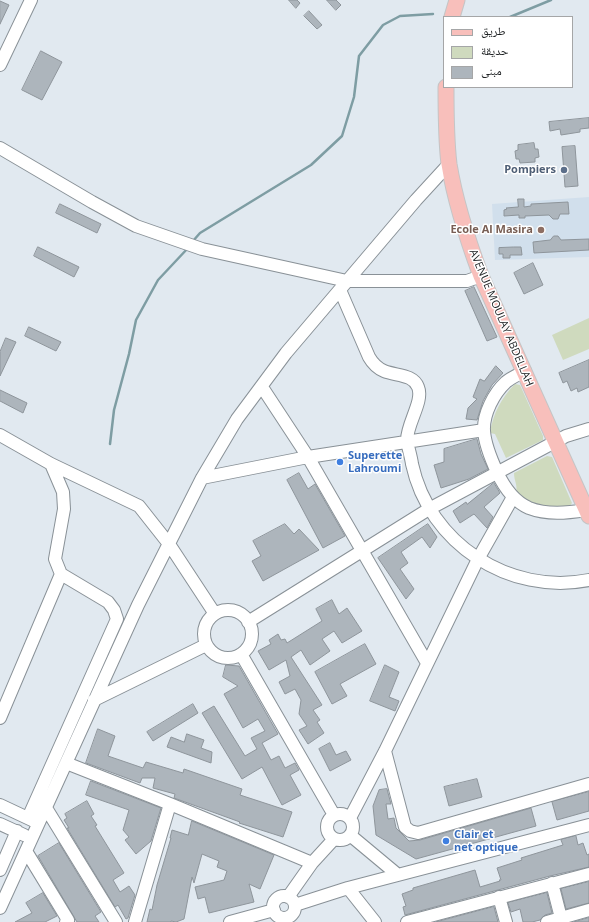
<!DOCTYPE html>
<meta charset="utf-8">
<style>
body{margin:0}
#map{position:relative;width:589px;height:922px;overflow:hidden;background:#e1e9f0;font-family:"Open Sans","Noto Naskh Arabic",sans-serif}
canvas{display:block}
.legend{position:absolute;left:443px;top:16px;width:130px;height:72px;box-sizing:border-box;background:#fff;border:1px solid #a5a6a7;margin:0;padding:5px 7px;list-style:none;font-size:12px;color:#1d2022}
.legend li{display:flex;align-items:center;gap:8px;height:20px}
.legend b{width:20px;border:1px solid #a5a6a7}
</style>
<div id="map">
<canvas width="589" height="922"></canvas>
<ul class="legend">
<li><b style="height:5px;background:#f8bfbb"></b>طريق</li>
<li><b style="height:11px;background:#cfdabe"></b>حديقة</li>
<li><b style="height:11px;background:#adb5bc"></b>مبنى</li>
</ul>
</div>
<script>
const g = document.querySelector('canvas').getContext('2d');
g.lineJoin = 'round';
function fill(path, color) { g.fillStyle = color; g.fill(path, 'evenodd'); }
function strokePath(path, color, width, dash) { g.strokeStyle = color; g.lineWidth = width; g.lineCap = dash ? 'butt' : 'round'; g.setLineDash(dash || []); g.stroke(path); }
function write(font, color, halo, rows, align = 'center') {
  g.font = font + ' "Open Sans",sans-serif'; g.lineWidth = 3; g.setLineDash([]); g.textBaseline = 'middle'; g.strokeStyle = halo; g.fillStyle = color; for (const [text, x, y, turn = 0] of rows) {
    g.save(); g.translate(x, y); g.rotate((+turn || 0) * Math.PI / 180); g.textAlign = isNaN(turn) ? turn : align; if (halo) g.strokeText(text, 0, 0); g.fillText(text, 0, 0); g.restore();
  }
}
fill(new Path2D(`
 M 589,197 L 589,257 L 495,260 L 492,204 Z`), '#d1dfec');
fill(new Path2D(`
 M 589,318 L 589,349 L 563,360 L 552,335 Z
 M 515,384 L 520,385 L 543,436 L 543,440 L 506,458 L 495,434 L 490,433 C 493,414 501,398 515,384 Z
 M 547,456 L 552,457 L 572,503 L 569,507 C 549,507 532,506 516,493 C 518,485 514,481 514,473 Z`), '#cfdabe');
strokePath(new Path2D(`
 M 510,17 L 551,0
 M 193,241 L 200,233 L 311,165 L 342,136 L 354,97 L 359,56 L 383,25 L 400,16 L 433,14
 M 110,444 L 114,410 L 129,354 L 136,320 L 158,280 L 188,248`), '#7e9da3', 2.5);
const building = new Path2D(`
 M 289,0 L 297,0 L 300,3 L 296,8 Z
 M 327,0 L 336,0 L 341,5 L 336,10 Z
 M 0,1 L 9,5 L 0,24 Z
 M 309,11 L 322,25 L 317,29 L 304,16 Z
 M 41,51 L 62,62 L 42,100 L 22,90 Z
 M 589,118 L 589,128 L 580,129 L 580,132 L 561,135 L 560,129 L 550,131 L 549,122 Z
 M 534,143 L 535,149 L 538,149 L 539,157 L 535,158 L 535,162 L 520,163 L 519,159 L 516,159 L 515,151 L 518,150 L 518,145 Z
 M 575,146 L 578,186 L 565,187 L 562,147 Z
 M 518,199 L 524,199 L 524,207 L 531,206 L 531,204 L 568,202 L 569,214 L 560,214 L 558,219 L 553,219 L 549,215 L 525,216 L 525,218 L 519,218 L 519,215 L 504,216 L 504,210 L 507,209 L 506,208 L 518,207 Z
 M 60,204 L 101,224 L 97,233 L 56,213 Z
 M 554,236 L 558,236 L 561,240 L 589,239 L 589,250 L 534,253 L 533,242 L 550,240 Z
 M 38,247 L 79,267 L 74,277 L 34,256 Z
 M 514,247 L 521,247 L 522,255 L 510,255 L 510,258 L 503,258 L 503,254 L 499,254 L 499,248 Z
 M 533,263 L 543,285 L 524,294 L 514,273 Z
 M 474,287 L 497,337 L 487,341 L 465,291 Z
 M 29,327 L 61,342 L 56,351 L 25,336 Z
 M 6,338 L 16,342 L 0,376 L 0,352 Z
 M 589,360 L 589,387 L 578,392 L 577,388 L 571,391 L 567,381 L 563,383 L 559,373 Z
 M 496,366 L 503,373 L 492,385 L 483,401 L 477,420 L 466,419 L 468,408 L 477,399 L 473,397 L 480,379 L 484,381 Z
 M 0,390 L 27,403 L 23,413 L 0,401 Z
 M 477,439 L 481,454 L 488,469 L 469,479 L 441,488 L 434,465 L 444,462 L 444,449 Z
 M 299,473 L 308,489 L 315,484 L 345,536 L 323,548 L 287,480 Z
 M 494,483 L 500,493 L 484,507 L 493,517 L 487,528 L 474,514 L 460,523 L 453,511 L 466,502 L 467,504 Z
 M 285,524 L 294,534 L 299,529 L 319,550 L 263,581 L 252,561 L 261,556 L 253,541 Z
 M 428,524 L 437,537 L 430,548 L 422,537 L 401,552 L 408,563 L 400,569 L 414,589 L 406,599 L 378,558 Z
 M 332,600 L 339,614 L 347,608 L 362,631 L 342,643 L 334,631 L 322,639 L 330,651 L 310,665 L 301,650 L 291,657 L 322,705 L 313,710 L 320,720 L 317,722 L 324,733 L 308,744 L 299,730 L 307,726 L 299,714 L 301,700 L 295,689 L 285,694 L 279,682 L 290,676 L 286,660 L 269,670 L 258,651 L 271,644 L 269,640 L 278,634 L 281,640 L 285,639 L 287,643 L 322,621 L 316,609 Z
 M 365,644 L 376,664 L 340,684 L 347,696 L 332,704 L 315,672 Z
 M 226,665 L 239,666 L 278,734 L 262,743 L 271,760 L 279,756 L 285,768 L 295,763 L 299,770 L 290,775 L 301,795 L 282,805 L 262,767 L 242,779 L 202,713 L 214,706 L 245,756 L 257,749 L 251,738 L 265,731 L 258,719 L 243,728 L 224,694 L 238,686 L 223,677 Z
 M 385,665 L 399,672 L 389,697 L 399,701 L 395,711 L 370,701 Z
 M 193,704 L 198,713 L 153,741 L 147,732 Z
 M 98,729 L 115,736 L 108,756 L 143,768 L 146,762 L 183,773 L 184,769 L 242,789 L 240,795 L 292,812 L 283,837 L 239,823 L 240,822 L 174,798 L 175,794 L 153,788 L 155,778 L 142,778 L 140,783 L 86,763 Z
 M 187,734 L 204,740 L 201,748 L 212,752 L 211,763 L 167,747 L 171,737 L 184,742 Z
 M 330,743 L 336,755 L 346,751 L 351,760 L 330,771 L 319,749 Z
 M 477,779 L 482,797 L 449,806 L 444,787 Z
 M 91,781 L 161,808 L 151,841 L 136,854 L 125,840 L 129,837 L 123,830 L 129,810 L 86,795 Z
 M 387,789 L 391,804 L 386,804 L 388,819 L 394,818 L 396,828 L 409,841 L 420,840 L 531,808 L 536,826 L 416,859 L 376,835 L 373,806 L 379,790 Z
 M 589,792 L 589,811 L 557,820 L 552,802 Z
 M 87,801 L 94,814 L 91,816 L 97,825 L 95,826 L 124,873 L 113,880 L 120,892 L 129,886 L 135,895 L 128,918 L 126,919 L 118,905 L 115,907 L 67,828 L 69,828 L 64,820 L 67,818 L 65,814 Z
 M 192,821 L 274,855 L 260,889 L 249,884 L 254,902 L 209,913 L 205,897 L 198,899 L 195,887 L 224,880 L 227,871 L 217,867 L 219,861 L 202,854 L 194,883 L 192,877 L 184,919 L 176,922 L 171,921 L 171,922 L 147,922 L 150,909 L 152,910 L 157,885 L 171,838 L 170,838 L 172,830 L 188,835 Z
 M 576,836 L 578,845 L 583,843 L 587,855 L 589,854 L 589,867 L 550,876 L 405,915 L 403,907 L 406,906 L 402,894 L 413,890 L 413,888 L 475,870 L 480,887 L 500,881 L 499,880 L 501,880 L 497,868 L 522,860 L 521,858 L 563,845 L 561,840 Z
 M 59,843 L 101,912 L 95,916 L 99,922 L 77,922 L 38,856 Z
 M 589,882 L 589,903 L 566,909 L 561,889 Z
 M 43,893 L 57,916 L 45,922 L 15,922 L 32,913 L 26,903 Z
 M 547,893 L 552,913 L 545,915 L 540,920 L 532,922 L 523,922 L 520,909 L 511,912 L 508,903 Z
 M 494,907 L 498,922 L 436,922 Z
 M 589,918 L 589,922 L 574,922 Z`);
fill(building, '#adb5bc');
strokePath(building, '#8e959b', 1);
const minor = new Path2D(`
 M 0,65 L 31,0
 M 0,148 L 92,202 L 136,226 L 202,249 L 347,281 L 467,281 L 481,276
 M 340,290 L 369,357 C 373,364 377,368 384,371 C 396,376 413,374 418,387 C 424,401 407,423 407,440 C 408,448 411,456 412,464 C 429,543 509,596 589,580
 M 525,371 C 518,375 512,377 506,382 C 494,393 483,414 484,431 C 485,445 491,459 497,472 C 504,487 513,501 529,508 C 547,515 567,513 586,510
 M 262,387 L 308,457 L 427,663
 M 0,435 L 51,464 L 139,506 L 169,544 L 215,614
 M 202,478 L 308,457 L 484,430
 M204 634a24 24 0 1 1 48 0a24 24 0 1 1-48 0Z
 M 248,622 L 429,509 L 566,436 L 589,429
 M 241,654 L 334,815
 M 94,700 L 206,645
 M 0,718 L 61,574 L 55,559 L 64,509 L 63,492 L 51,464
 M 385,751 L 405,827 L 410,831 L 418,833 L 589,784
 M 66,763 L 170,804 L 135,922
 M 170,804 L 312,863
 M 0,805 L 34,821
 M 46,808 L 116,922
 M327 827a13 13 0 1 1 26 0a13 13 0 1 1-26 0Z
 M 28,818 L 117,619 L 114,610 L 108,602 L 61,574
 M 350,818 L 385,751 L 478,559 L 513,497
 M 0,824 L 24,835
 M 350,835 L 398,875
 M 26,851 L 68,920 L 66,922
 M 0,870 L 17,831
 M 552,883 L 561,918
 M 348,888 L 375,922
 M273 907a11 11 0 1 1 22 0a11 11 0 1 1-22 0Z
 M 288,897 L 312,863 L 334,839
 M 499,897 L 506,922
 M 295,905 L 348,888 L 589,825
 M 0,908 L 138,605 L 202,478 L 237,419 L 286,353 L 416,200 L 449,164
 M 230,922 L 274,910
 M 407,922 L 589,874
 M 547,922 L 589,910`);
const major = new Path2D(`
 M 452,17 L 457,0
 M 446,87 C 446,112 446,139 449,164 C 455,201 468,241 481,276 L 589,516`);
strokePath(minor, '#899197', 14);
strokePath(major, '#c4c5c6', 17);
strokePath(minor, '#fff', 12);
strokePath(major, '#f8bfbb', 15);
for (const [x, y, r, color] of [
 [564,170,4,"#5c6f8a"],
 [541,230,4,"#8d6e63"],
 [340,462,4,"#3f7fe0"],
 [446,841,4,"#3f7fe0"]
]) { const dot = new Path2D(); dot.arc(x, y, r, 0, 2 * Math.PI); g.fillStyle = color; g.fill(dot); strokePath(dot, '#fff', 1.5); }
write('bold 11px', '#4e5e75', '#fff', [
 ["Pompiers",556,170]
], 'right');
write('bold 11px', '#785e54', '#fff', [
 ["Ecole Al Masira",533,230]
], 'right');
write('11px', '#1d2022', '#fff', [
 ["AVENUE MOULAY ABDELLAH",501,318,67]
]);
write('bold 11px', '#366cbe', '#fff', [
 ["Superette",348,456],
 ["Lahroumi",348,469],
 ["Clair et",454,835],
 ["net optique",454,848]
], 'left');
</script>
